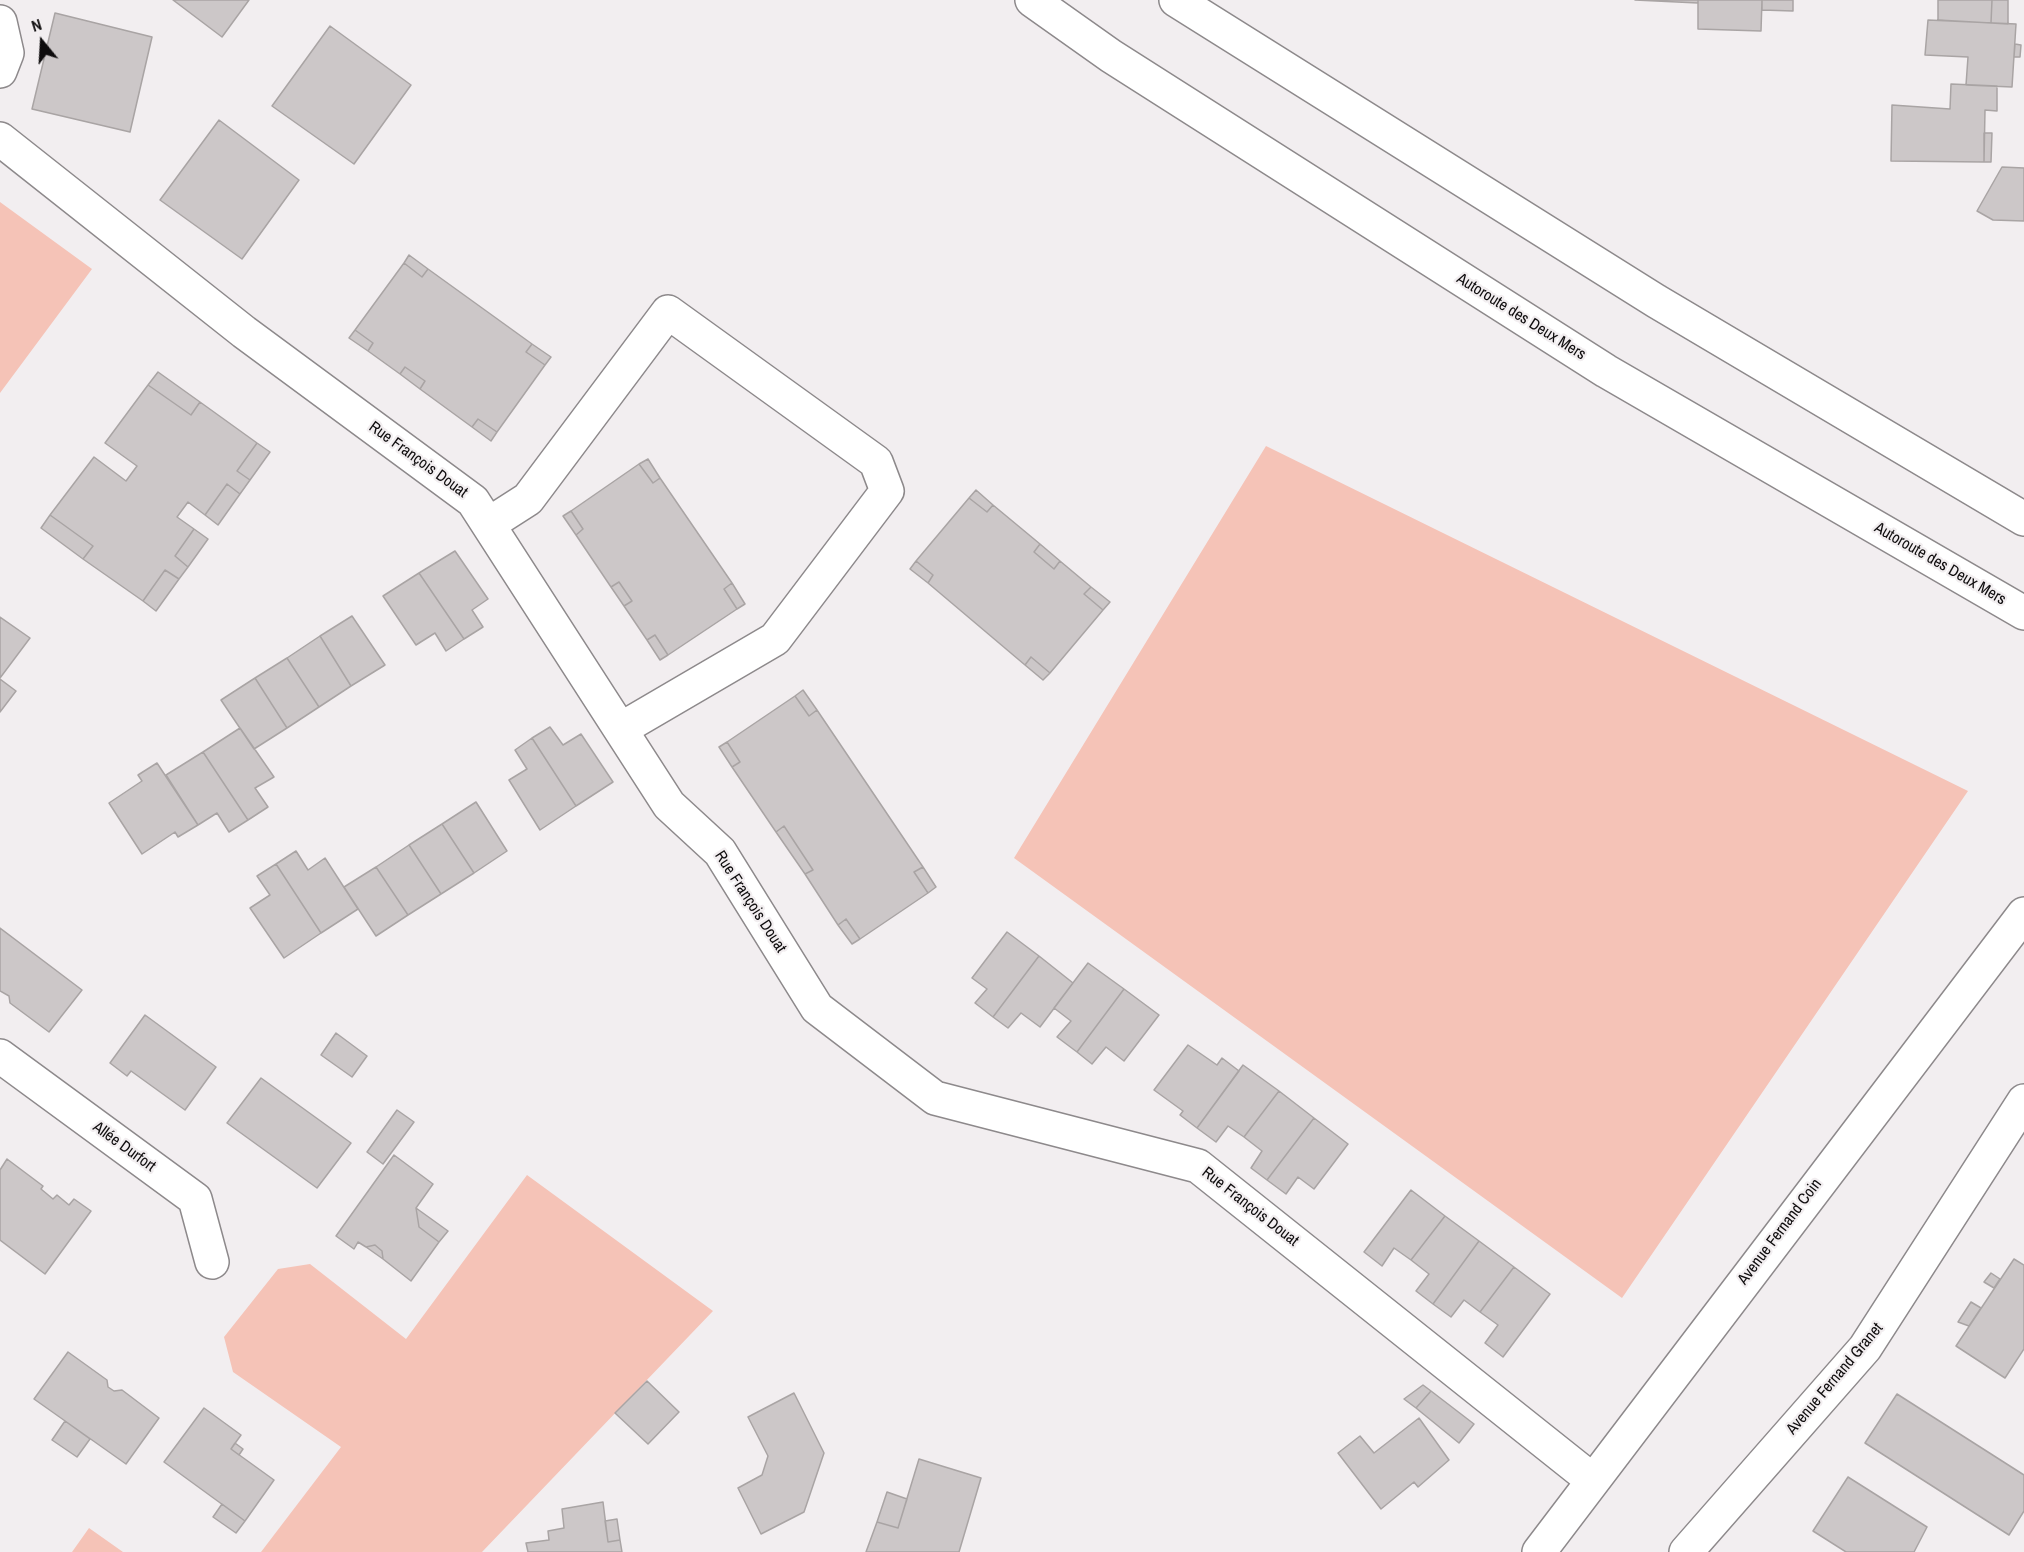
<!DOCTYPE html>
<meta charset="utf-8">
<style>
body{margin:0}
#map{position:relative;width:2024px;height:1552px;overflow:hidden;background:#f2eef0;font-family:"Archivo Narrow",sans-serif}
canvas{display:block}
.north{position:absolute;left:12px;top:12px;width:60px;height:60px;-webkit-text-stroke:4px #f2eef0;paint-order:stroke;rotate:342deg;font-size:16px;font-weight:700;line-height:24px;text-align:center;color:#0e0c0d}
.north::after{content:'';display:block;margin:auto;width:21px;height:27px;background:#0e0c0d;clip-path:polygon(50% 0,100% 100%,50% 72%,0 100%)}
</style>
<div id="map">
<canvas width="2024" height="1552"></canvas>
<div class="north">N</div>
</div>
<script>
const g = document.querySelector('canvas').getContext('2d');
g.lineJoin = 'round';
function fill(path, color) { g.fillStyle = color; g.fill(path, 'evenodd'); }
function strokePath(path, color, width, dash) { g.strokeStyle = color; g.lineWidth = width; g.lineCap = dash ? 'butt' : 'round'; g.setLineDash(dash || []); g.stroke(path); }
function write(font, color, halo, rows, align = 'center') {
  g.font = font + ' "Archivo Narrow",sans-serif'; g.lineWidth = 4.5; g.setLineDash([]); g.textBaseline = 'middle'; g.strokeStyle = halo; g.fillStyle = color; for (const [text, x, y, turn = 0] of rows) {
    g.save(); g.translate(x, y); g.rotate((+turn || 0) * Math.PI / 180); g.textAlign = isNaN(turn) ? turn : align; if (halo) g.strokeText(text, 0, 0); g.fillText(text, 0, 0); g.restore();
  }
}
fill(new Path2D(`
 M 0,202 L 92,269 L 0,393 Z
 M 1266,446 L 1968,791 L 1622,1298 L 1014,858 Z
 M 527,1175 L 713,1311 L 482,1552 L 261,1552 L 341,1447 L 233,1372 L 224,1337 L 278,1269 L 310,1264 L 406,1339 Z
 M 89,1528 L 123,1552 L 72,1552 Z`), '#f5c3b7');
const building = new Path2D(`
 M 173,0 L 249,0 L 222,37 Z
 M 1635,0 L 1698,0 L 1698,3 Z
 M 1698,0 L 1762,0 L 1761,31 L 1698,29 Z
 M 1762,0 L 1793,0 L 1793,11 L 1762,10 Z
 M 1938,0 L 1992,0 L 1991,23 L 1938,20 Z
 M 1992,0 L 2008,0 L 2008,24 L 1991,23 Z
 M 55,13 L 152,37 L 130,132 L 32,109 Z
 M 1928,20 L 2016,24 L 2012,87 L 1966,85 L 1968,57 L 1925,55 Z
 M 330,26 L 411,85 L 354,164 L 272,106 Z
 M 2015,44 L 2021,45 L 2020,57 L 2014,57 Z
 M 1951,84 L 1997,86 L 1997,111 L 1985,110 L 1984,162 L 1891,161 L 1892,105 L 1950,109 Z
 M 219,120 L 299,180 L 242,259 L 160,200 Z
 M 1984,133 L 1992,133 L 1991,162 L 1984,162 Z
 M 2002,167 L 2024,168 L 2024,221 L 1993,220 L 1977,211 Z
 M 409,255 L 428,269 L 422,277 L 404,263 Z
 M 404,263 L 422,277 L 428,269 L 532,344 L 526,352 L 545,365 L 497,432 L 478,419 L 472,427 L 420,389 L 425,381 L 405,367 L 400,374 L 368,351 L 373,343 L 355,330 Z
 M 355,330 L 373,343 L 368,351 L 349,338 Z
 M 532,344 L 551,357 L 545,365 L 526,352 Z
 M 405,367 L 425,381 L 420,389 L 400,374 Z
 M 158,372 L 200,402 L 191,415 L 148,385 Z
 M 148,385 L 191,415 L 200,402 L 257,443 L 237,471 L 250,480 L 240,494 L 227,484 L 205,515 L 188,502 L 177,517 L 194,529 L 175,556 L 188,567 L 179,579 L 165,570 L 143,601 L 83,559 L 93,546 L 50,515 L 94,457 L 126,481 L 137,466 L 105,443 Z
 M 478,419 L 497,432 L 491,441 L 472,427 Z
 M 257,443 L 270,452 L 250,480 L 237,471 Z
 M 648,459 L 660,478 L 653,483 L 639,464 Z
 M 639,464 L 653,483 L 660,478 L 732,583 L 724,589 L 737,609 L 668,655 L 655,635 L 647,640 L 624,606 L 632,601 L 619,582 L 611,587 L 576,535 L 583,529 L 571,511 Z
 M 227,484 L 240,494 L 218,525 L 205,515 Z
 M 976,490 L 993,505 L 987,512 L 969,498 Z
 M 969,498 L 987,512 L 993,505 L 1040,544 L 1034,552 L 1054,569 L 1060,561 L 1091,587 L 1084,594 L 1103,610 L 1050,673 L 1031,657 L 1025,665 L 928,583 L 933,575 L 916,561 Z
 M 571,511 L 583,529 L 576,535 L 563,516 Z
 M 50,515 L 93,546 L 83,559 L 41,528 Z
 M 194,529 L 208,539 L 188,567 L 175,556 Z
 M 1040,544 L 1060,561 L 1054,569 L 1034,552 Z
 M 455,551 L 488,599 L 472,610 L 483,627 L 464,639 L 419,573 Z
 M 916,561 L 933,575 L 928,583 L 910,569 Z
 M 165,570 L 179,579 L 156,611 L 143,601 Z
 M 419,573 L 464,639 L 446,651 L 435,633 L 416,645 L 383,596 Z
 M 619,582 L 632,601 L 624,606 L 611,587 Z
 M 732,583 L 745,604 L 737,609 L 724,589 Z
 M 1091,587 L 1110,602 L 1103,610 L 1084,594 Z
 M 352,616 L 385,665 L 351,686 L 320,636 Z
 M 0,617 L 30,638 L 0,678 Z
 M 655,635 L 668,655 L 660,660 L 647,640 Z
 M 320,636 L 351,686 L 319,707 L 287,658 Z
 M 1031,657 L 1050,673 L 1043,680 L 1025,665 Z
 M 287,658 L 319,707 L 287,728 L 255,678 Z
 M 255,678 L 287,728 L 254,749 L 221,700 Z
 M 0,679 L 16,691 L 0,712 Z
 M 803,690 L 817,710 L 809,716 L 795,696 Z
 M 795,696 L 809,716 L 817,710 L 923,867 L 914,872 L 928,893 L 860,939 L 846,919 L 838,925 L 805,874 L 813,870 L 784,826 L 776,832 L 732,767 L 740,762 L 727,742 Z
 M 550,727 L 563,745 L 581,734 L 613,782 L 576,806 L 532,738 Z
 M 240,728 L 274,777 L 255,788 L 268,807 L 248,820 L 203,752 Z
 M 532,738 L 576,806 L 540,830 L 509,780 L 527,769 L 515,750 Z
 M 727,742 L 740,762 L 732,767 L 719,747 Z
 M 203,752 L 248,820 L 229,832 L 217,813 L 198,825 L 166,775 Z
 M 157,763 L 198,825 L 178,837 L 175,832 L 142,854 L 109,803 L 142,781 L 138,775 Z
 M 476,802 L 507,851 L 474,873 L 442,824 Z
 M 442,824 L 474,873 L 441,894 L 409,845 Z
 M 784,826 L 813,870 L 805,874 L 776,832 Z
 M 409,845 L 441,894 L 408,915 L 376,867 Z
 M 296,851 L 308,870 L 325,858 L 358,909 L 321,933 L 276,864 Z
 M 276,864 L 321,933 L 284,958 L 250,908 L 270,895 L 257,876 Z
 M 376,867 L 408,915 L 376,936 L 344,887 Z
 M 923,867 L 936,887 L 928,893 L 914,872 Z
 M 846,919 L 860,939 L 852,944 L 838,925 Z
 M 0,928 L 82,990 L 49,1032 L 10,1003 L 9,996 L 0,991 Z
 M 1007,932 L 1039,956 L 993,1017 L 975,1003 L 987,989 L 972,978 Z
 M 1039,956 L 1073,983 L 1040,1027 L 1021,1013 L 1008,1028 L 993,1017 Z
 M 1088,963 L 1124,989 L 1077,1052 L 1057,1037 L 1071,1021 L 1054,1008 Z
 M 1124,989 L 1159,1015 L 1124,1061 L 1106,1047 L 1092,1064 L 1077,1052 Z
 M 145,1015 L 216,1067 L 185,1110 L 131,1071 L 127,1076 L 110,1063 Z
 M 336,1033 L 367,1056 L 352,1077 L 321,1055 Z
 M 1188,1045 L 1217,1065 L 1222,1058 L 1239,1071 L 1197,1128 L 1180,1115 L 1183,1111 L 1154,1090 Z
 M 1243,1065 L 1279,1091 L 1244,1137 L 1228,1126 L 1216,1142 L 1197,1128 Z
 M 261,1078 L 351,1143 L 317,1188 L 227,1123 Z
 M 1279,1091 L 1314,1118 L 1267,1180 L 1251,1168 L 1262,1151 L 1244,1137 Z
 M 397,1110 L 414,1122 L 383,1164 L 367,1152 Z
 M 1314,1118 L 1348,1144 L 1314,1189 L 1298,1177 L 1286,1194 L 1267,1180 Z
 M 394,1155 L 433,1184 L 416,1208 L 419,1227 L 439,1242 L 411,1281 L 383,1259 L 382,1251 L 375,1245 L 366,1247 L 358,1242 L 354,1249 L 336,1236 Z
 M 7,1159 L 43,1186 L 41,1189 L 53,1199 L 57,1195 L 69,1205 L 74,1199 L 91,1211 L 45,1274 L 0,1240 L 0,1170 Z
 M 1411,1190 L 1445,1216 L 1411,1260 L 1394,1248 L 1382,1266 L 1364,1252 Z
 M 416,1208 L 448,1231 L 439,1242 L 419,1227 Z
 M 1445,1216 L 1479,1241 L 1433,1304 L 1416,1291 L 1429,1274 L 1411,1260 Z
 M 1479,1241 L 1514,1267 L 1480,1312 L 1464,1300 L 1451,1317 L 1433,1304 Z
 M 375,1245 L 382,1251 L 383,1259 L 366,1247 Z
 M 2014,1259 L 2024,1265 L 2024,1349 L 2005,1378 L 1956,1346 Z
 M 1514,1267 L 1550,1294 L 1503,1357 L 1485,1343 L 1498,1325 L 1480,1312 Z
 M 1991,1273 L 2000,1279 L 1994,1288 L 1984,1282 Z
 M 1971,1302 L 1981,1308 L 1969,1326 L 1958,1322 Z
 M 68,1352 L 107,1380 L 108,1387 L 114,1391 L 122,1390 L 159,1418 L 126,1464 L 34,1399 Z
 M 647,1381 L 679,1412 L 648,1444 L 615,1413 Z
 M 1423,1385 L 1431,1391 L 1416,1408 L 1404,1399 Z
 M 1431,1391 L 1474,1424 L 1459,1443 L 1416,1408 Z
 M 794,1393 L 824,1453 L 804,1512 L 761,1534 L 738,1488 L 762,1475 L 768,1456 L 748,1417 Z
 M 1897,1394 L 2024,1475 L 2024,1511 L 2009,1535 L 1865,1443 Z
 M 204,1408 L 241,1435 L 231,1449 L 274,1480 L 245,1521 L 164,1462 Z
 M 1419,1418 L 1449,1460 L 1418,1487 L 1414,1482 L 1381,1509 L 1338,1453 L 1360,1436 L 1374,1453 Z
 M 65,1421 L 90,1439 L 77,1457 L 52,1440 Z
 M 235,1443 L 243,1449 L 239,1455 L 231,1449 Z
 M 919,1459 L 981,1478 L 959,1552 L 866,1552 L 877,1522 L 898,1528 Z
 M 1848,1477 L 1927,1527 L 1914,1552 L 1846,1552 L 1813,1531 Z
 M 887,1492 L 907,1499 L 898,1528 L 877,1522 Z
 M 603,1502 L 608,1542 L 620,1540 L 622,1552 L 528,1552 L 526,1543 L 549,1540 L 548,1531 L 564,1528 L 562,1509 Z
 M 222,1504 L 245,1521 L 236,1533 L 213,1517 Z
 M 617,1519 L 620,1540 L 608,1542 L 605,1521 Z`);
fill(building, '#ccc7c8');
strokePath(building, '#a9a4a4', 1.5);
const minor = new Path2D(`
 M 0,22 L 7,53 L 0,71
 M 0,139 L 244,332 L 473,501 L 669,805 L 720,852 L 817,1008 L 935,1098 L 1198,1166 L 1591,1479
 M 489,524 L 528,499 L 668,312 L 876,462 L 887,491 L 775,639 L 621,729
 M 0,1056 L 195,1199 L 212,1262
 M 1686,1552 L 1865,1348 L 2024,1101`);
const secondary = new Path2D(`
 M 1539,1552 L 2024,914`);
const motorway = new Path2D(`
 M 1032,0 L 1111,56 L 1606,371 L 2024,613
 M 1176,0 L 1656,301 L 2024,519`);
strokePath(minor, '#8d898b', 36);
strokePath(secondary, '#8d898b', 36);
strokePath(motorway, '#8d898b', 36);
strokePath(minor, '#fff', 33);
strokePath(secondary, '#fff', 33);
strokePath(motorway, '#fff', 33);
write('16px', '#0e0c0d', '#f2eef0', [
 ["Autoroute des Deux Mers",1521,317,32],
 ["Rue François Douat",418,460,36],
 ["Autoroute des Deux Mers",1940,564,30],
 ["Rue François Douat",750,902,57],
 ["Allée Durfort",124,1147,36],
 ["Rue François Douat",1250,1207,38],
 ["Avenue Fernand Coin",1780,1232,-53],
 ["Avenue Fernand Granet",1835,1379,-50]
]);
</script>
